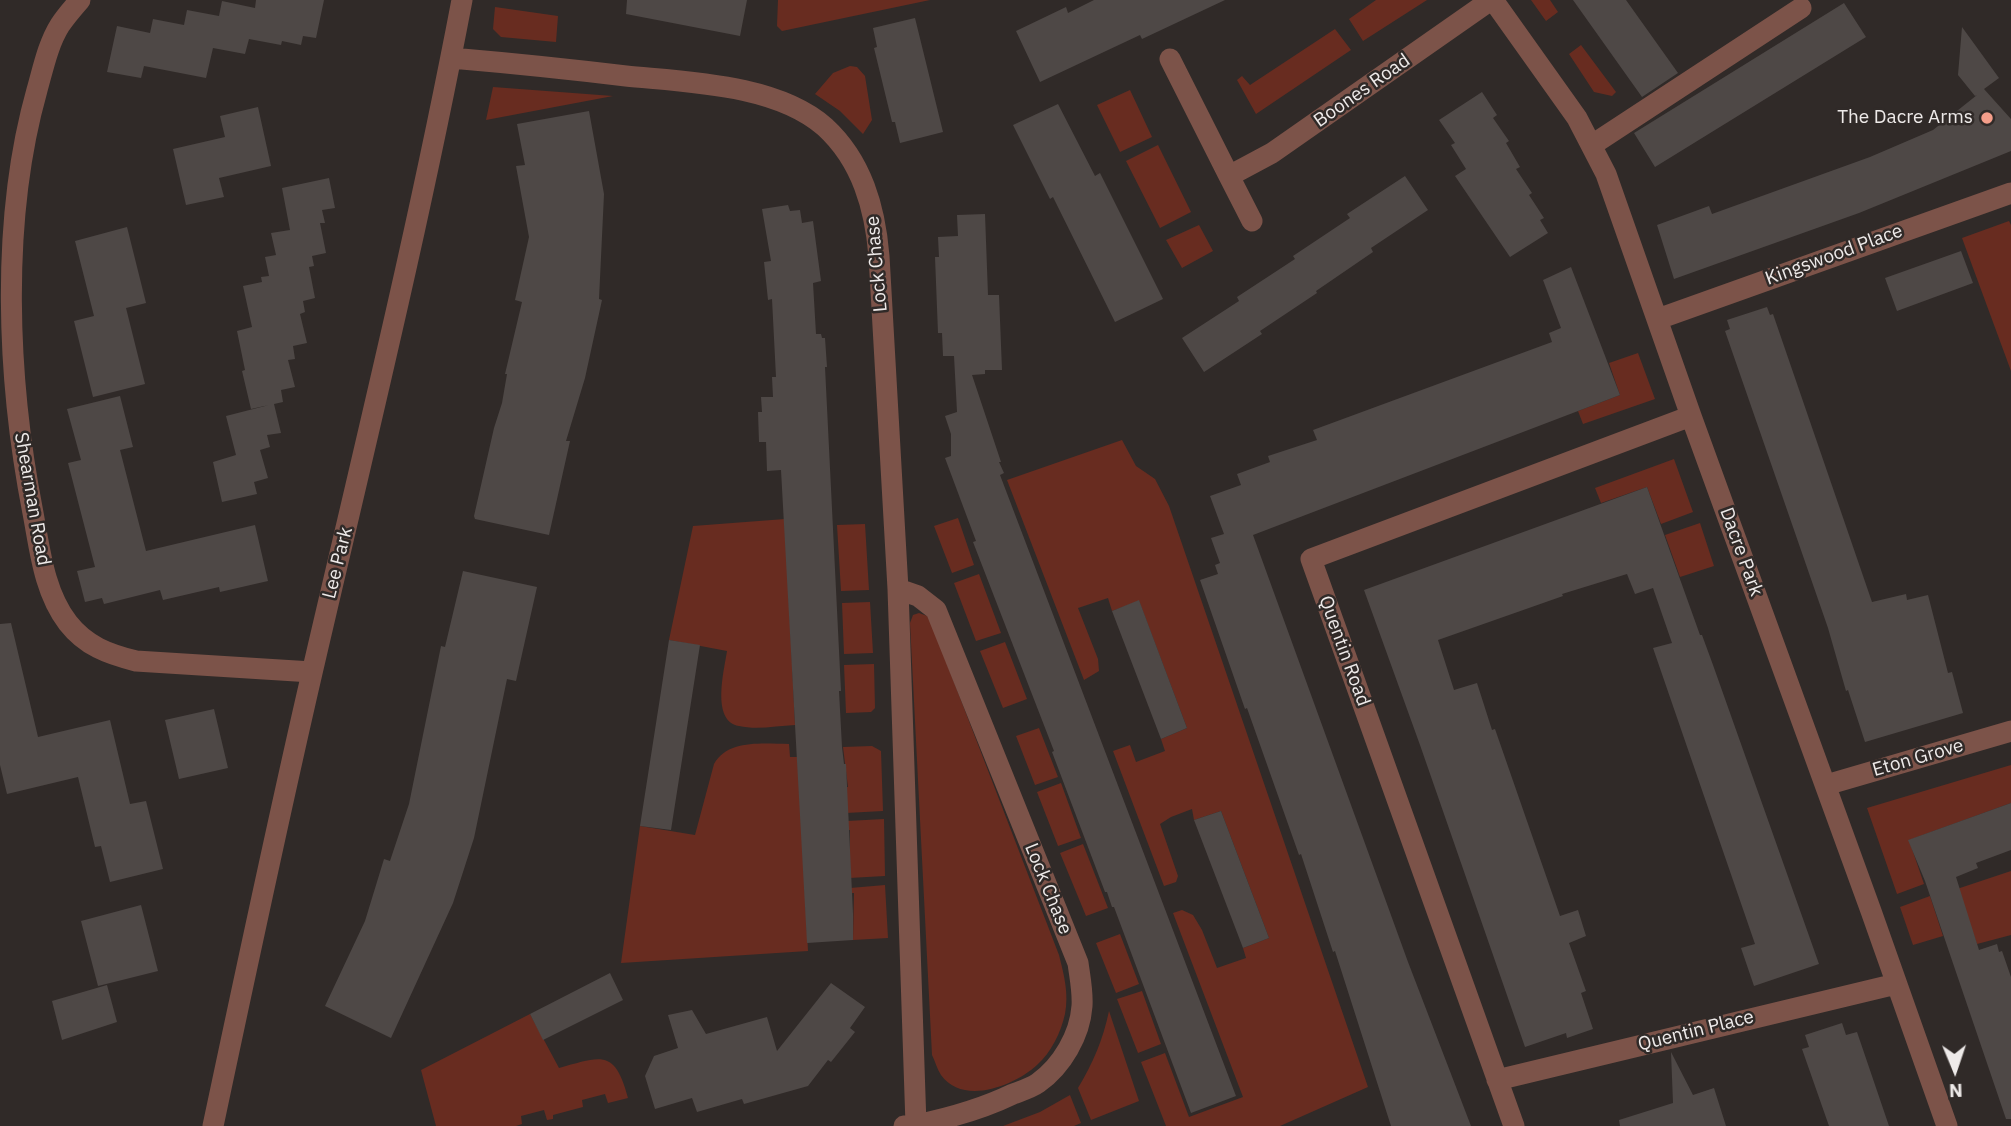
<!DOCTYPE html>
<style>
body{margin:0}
#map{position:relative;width:2011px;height:1126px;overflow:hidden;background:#302a28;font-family:"IBM Plex Sans",sans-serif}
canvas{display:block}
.north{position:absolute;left:1920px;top:1035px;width:70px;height:70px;-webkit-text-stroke:5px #302a28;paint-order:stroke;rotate:178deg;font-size:19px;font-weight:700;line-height:28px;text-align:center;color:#eeeae9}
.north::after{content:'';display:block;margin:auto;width:24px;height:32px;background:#eeeae9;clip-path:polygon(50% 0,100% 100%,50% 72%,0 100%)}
</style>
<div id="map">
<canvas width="2011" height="1126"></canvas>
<div class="north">N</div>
</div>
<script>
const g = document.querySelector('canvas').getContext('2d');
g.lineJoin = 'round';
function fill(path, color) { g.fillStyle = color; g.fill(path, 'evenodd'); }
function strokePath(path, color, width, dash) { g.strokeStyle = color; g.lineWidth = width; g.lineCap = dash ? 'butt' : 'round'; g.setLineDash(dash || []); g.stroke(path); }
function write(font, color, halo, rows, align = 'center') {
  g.font = font + ' "IBM Plex Sans",sans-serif'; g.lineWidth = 5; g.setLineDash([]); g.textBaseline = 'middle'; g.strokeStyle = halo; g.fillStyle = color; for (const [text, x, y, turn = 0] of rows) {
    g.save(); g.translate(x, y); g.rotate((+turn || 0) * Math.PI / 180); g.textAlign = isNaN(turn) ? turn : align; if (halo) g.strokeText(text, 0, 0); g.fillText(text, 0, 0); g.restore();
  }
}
fill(new Path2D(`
 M 778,0 L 930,0 L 782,31 L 777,26 Z
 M 1376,0 L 1427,0 L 1363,41 L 1349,19 Z
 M 1531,0 L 1550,0 L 1558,12 L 1546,21 Z
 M 495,7 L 558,16 L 556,42 L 501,37 L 493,29 Z
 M 1335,29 L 1351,50 L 1256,114 L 1237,80 L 1242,76 L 1250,85 Z
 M 1581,45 L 1616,92 L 1612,96 L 1594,92 L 1569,54 Z
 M 850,66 L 857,67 L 865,76 L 872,120 L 863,134 L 840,111 L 815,94 L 833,73 Z
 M 493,87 L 613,96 L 486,120 Z
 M 1130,90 L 1152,137 L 1120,152 L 1097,105 Z
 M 1158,145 L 1191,212 L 1160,228 L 1126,161 Z
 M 2009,221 L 2011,225 L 2011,371 L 1962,238 Z
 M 1199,225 L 1213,251 L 1182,268 L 1166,240 Z
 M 1638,353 L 1655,399 L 1583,424 L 1578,411 L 1620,395 L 1609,363 Z
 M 1122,440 L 1136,466 L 1155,479 L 1169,506 L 1368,1087 L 1280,1126 L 1166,1126 L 1141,1062 L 1165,1053 L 1189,1117 L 1243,1097 L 1173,913 L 1182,910 L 1193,915 L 1202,930 L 1217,968 L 1246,958 L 1243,948 L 1269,938 L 1221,811 L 1194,820 L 1192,809 L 1171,817 L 1160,824 L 1178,876 L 1176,882 L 1164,886 L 1113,751 L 1130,745 L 1136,762 L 1165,751 L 1161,739 L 1187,728 L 1139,601 L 1112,611 L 1108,598 L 1078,608 L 1098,659 L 1099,671 L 1084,680 L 1007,480 Z
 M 1674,459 L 1693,512 L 1661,524 L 1647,487 L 1601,503 L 1595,488 Z
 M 958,518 L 974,565 L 952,573 L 934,526 Z
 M 785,519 L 795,725 C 777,726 756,730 739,726 C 711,721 724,671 727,651 L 669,640 L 693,526 Z
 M 1700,523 L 1714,566 L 1680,577 L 1665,535 Z
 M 865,524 L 869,590 L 841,591 L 837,525 Z
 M 979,574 L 1001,633 L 976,641 L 954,583 Z
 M 870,602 L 873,653 L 844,654 L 842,603 Z
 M 919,613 L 927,616 L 932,625 L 1059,955 C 1064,975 1069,993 1065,1014 C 1061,1032 1051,1053 1037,1065 C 1014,1086 963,1106 941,1075 C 937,1069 935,1061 932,1055 L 910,623 L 913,615 Z
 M 1005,642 L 1027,699 L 1003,708 L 980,651 Z
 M 874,664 L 875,708 L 871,712 L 846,713 L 844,665 Z
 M 1039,728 L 1058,777 L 1035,785 L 1016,736 Z
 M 789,744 L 790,757 L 798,757 L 808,951 L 621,963 L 640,826 L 695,835 L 714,764 C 728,739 763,744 789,744 Z
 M 872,746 L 881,751 L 883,811 L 846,813 L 845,787 L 848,787 L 843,747 Z
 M 2011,765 L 2011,803 L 1909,840 L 1924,884 L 1897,894 L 1867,808 Z
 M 1061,783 L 1081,838 L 1058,846 L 1037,792 Z
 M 884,819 L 885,876 L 849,878 L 848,849 L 850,848 L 850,830 L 847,830 L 847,821 Z
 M 1083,844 L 1108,908 L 1086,916 L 1060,853 Z
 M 2011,871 L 2011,935 L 1977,944 L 1957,889 Z
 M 885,885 L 888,938 L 853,940 L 854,893 L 850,893 L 850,888 Z
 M 1930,896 L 1943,936 L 1913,945 L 1900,907 Z
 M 1120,934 L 1139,984 L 1116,993 L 1096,943 Z
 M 1142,991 L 1161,1044 L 1138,1053 L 1117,999 Z
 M 1109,1011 L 1139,1101 L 1091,1120 L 1078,1088 C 1093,1063 1103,1040 1109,1011 Z
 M 530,1014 L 559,1068 C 602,1056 615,1049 628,1098 L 608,1103 L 605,1094 L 582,1100 L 583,1107 L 553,1115 L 553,1119 L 547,1120 L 544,1110 L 521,1116 L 522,1124 L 516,1126 L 436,1126 L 421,1070 Z
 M 1070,1095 L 1081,1123 L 1074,1126 L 1003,1126 L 1040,1112 Z`), '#682c20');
fill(new Path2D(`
 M 256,0 L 324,0 L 316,38 L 303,36 L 301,45 L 282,41 L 281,45 L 249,39 L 245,54 L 213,48 L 206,78 L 144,66 L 141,78 L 107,72 L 117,26 L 150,33 L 153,19 L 184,25 L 187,10 L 219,16 L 222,1 L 255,8 Z
 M 627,0 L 747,0 L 740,36 L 626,14 Z
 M 1094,0 L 1225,0 L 1142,39 L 1140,35 L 1040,82 L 1016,31 L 1066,7 L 1068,13 Z
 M 1573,0 L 1626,0 L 1678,73 L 1642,97 Z
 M 1844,3 L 1866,37 L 1655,167 L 1634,133 Z
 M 915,18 L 943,132 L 900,143 L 895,122 L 892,122 L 874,48 L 877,47 L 873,28 Z
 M 1962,27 L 1999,78 L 1984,89 L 2011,119 L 2011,151 L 1859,213 L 1674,279 L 1657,225 L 1709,206 L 1712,214 L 1870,157 L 1933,130 L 1977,95 L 1975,96 L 1958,75 Z
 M 1482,92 L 1497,115 L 1493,118 L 1509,141 L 1506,143 L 1520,167 L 1516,169 L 1532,193 L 1529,195 L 1544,218 L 1540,220 L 1548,233 L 1510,257 L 1455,176 L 1466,169 L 1451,145 L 1455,143 L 1439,120 Z
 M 1058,104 L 1095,176 L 1100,173 L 1163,299 L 1115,322 L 1053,197 L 1050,199 L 1013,125 Z
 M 258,107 L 271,166 L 219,178 L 224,197 L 186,205 L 173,149 L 225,137 L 220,116 Z
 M 589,111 L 604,194 L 599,299 L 602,300 L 585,378 L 566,441 L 570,441 L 549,535 L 475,519 L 474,516 L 494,428 L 502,403 L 507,374 L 505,374 L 522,302 L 515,300 L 529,237 L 516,166 L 525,165 L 517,124 Z
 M 1405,176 L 1428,210 L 1371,248 L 1373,252 L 1316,291 L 1317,293 L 1260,331 L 1262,334 L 1204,372 L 1182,338 L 1239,301 L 1237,297 L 1295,259 L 1293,256 L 1350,218 L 1347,214 Z
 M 329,178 L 335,208 L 322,210 L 325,223 L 320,223 L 326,253 L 312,256 L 314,266 L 309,267 L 315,298 L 303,301 L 305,312 L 300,314 L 307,343 L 293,346 L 295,359 L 288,360 L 295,387 L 281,390 L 283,402 L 274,404 L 281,433 L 267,435 L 270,447 L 260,450 L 268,478 L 254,482 L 257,494 L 222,502 L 213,462 L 236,455 L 226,416 L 269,405 L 251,409 L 242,371 L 245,370 L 237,331 L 252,327 L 243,286 L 262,282 L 261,277 L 269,276 L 265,257 L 276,255 L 271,233 L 290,230 L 282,188 Z
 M 788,205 L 790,211 L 800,210 L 802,223 L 813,221 L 821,281 L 813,283 L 816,334 L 821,334 L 822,338 L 825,338 L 827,367 L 825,367 L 841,691 L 839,691 L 842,747 L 844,764 L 846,764 L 853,914 L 853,940 L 807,943 L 781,470 L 767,471 L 766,442 L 759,442 L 758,412 L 762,412 L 761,397 L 773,397 L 772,377 L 776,377 L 772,299 L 768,300 L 764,262 L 771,261 L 762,209 Z
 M 985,214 L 988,295 L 999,295 L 1002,370 L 985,370 L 985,374 L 972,375 L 1001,462 L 999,462 L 1004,473 L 1000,475 L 1236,1096 L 1191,1113 L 1114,907 L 1112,907 L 1107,892 L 1105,892 L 1052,752 L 1054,751 L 973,542 L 976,541 L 945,458 L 951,456 L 951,434 L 945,416 L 957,412 L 954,356 L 943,356 L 942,333 L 938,333 L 935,257 L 939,257 L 938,237 L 958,236 L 957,215 Z
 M 127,227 L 146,303 L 126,308 L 145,384 L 93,397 L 74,321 L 94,316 L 75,241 Z
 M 1961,251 L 1973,283 L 1897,311 L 1885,278 Z
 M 1571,267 L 1620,395 L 1253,535 L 1408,962 L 1471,1126 L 1391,1126 L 1335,951 L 1333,952 L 1301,854 L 1299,855 L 1247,708 L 1245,709 L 1200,580 L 1218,574 L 1215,565 L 1220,563 L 1211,538 L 1224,534 L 1210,496 L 1241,485 L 1237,474 L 1270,462 L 1268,456 L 1317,440 L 1313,430 L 1552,342 L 1549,333 L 1561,328 L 1543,280 Z
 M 1767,307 L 1770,315 L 1773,314 L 1872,602 L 1906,594 L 1907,600 L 1928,595 L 1948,673 L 1952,672 L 1963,713 L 1865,742 L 1848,690 L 1846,691 L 1828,628 L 1725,331 L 1730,329 L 1727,320 Z
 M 120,396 L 133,447 L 120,450 L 146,551 L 255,525 L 268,581 L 220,592 L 219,587 L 163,600 L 160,590 L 104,604 L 102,598 L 85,602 L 77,571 L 95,567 L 68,463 L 81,460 L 67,409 Z
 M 1647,487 L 1700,635 L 1702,635 L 1713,665 L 1819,964 L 1754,986 L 1741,948 L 1755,944 L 1653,648 L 1672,643 L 1653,588 L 1635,594 L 1627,574 L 1562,594 L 1563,596 L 1438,640 L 1454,690 L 1477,683 L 1492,730 L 1495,729 L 1560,916 L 1578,910 L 1586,936 L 1569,943 L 1586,991 L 1581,993 L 1593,1029 L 1567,1038 L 1566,1033 L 1525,1047 L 1420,745 L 1364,590 Z
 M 463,571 L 537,587 L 516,681 L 507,679 L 474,838 L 453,903 L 391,1038 L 325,1006 L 365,921 L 384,859 L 390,861 L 409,804 L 441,646 L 445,647 Z
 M 1139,600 L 1187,728 L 1161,739 L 1112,611 Z
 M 11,623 L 38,737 L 110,720 L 130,804 L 146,801 L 163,869 L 110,882 L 101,846 L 95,847 L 78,777 L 7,794 L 0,765 L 0,624 Z
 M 669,640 L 700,645 L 671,830 L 640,826 Z
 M 214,709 L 228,768 L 179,779 L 165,720 Z
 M 2011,803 L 2011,850 L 1976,863 L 1978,868 L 1956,877 L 1979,950 L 1997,944 L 1999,952 L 2002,951 L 2011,977 L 2011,1119 L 2006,1119 L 1925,881 L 1908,840 Z
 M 1221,811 L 1269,938 L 1243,948 L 1194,820 Z
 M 141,905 L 158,971 L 98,986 L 81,921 Z
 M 610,973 L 623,1000 L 543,1040 L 530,1014 Z
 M 831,983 L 865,1007 L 850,1028 L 855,1032 L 831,1062 L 828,1060 L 808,1086 L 744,1104 L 742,1099 L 697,1112 L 692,1098 L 655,1109 L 645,1076 L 654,1056 L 678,1048 L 668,1015 L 692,1010 L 706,1034 L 767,1017 L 777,1051 Z
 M 107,985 L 117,1022 L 62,1040 L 52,1001 Z
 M 1842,1023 L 1846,1035 L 1857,1032 L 1889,1126 L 1829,1126 L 1802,1049 L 1809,1047 L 1805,1035 Z
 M 1671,1052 L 1693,1095 L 1714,1088 L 1726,1126 L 1620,1126 L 1619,1120 L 1673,1103 Z`), '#4e4846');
strokePath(new Path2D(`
 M 80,0 C 73,8 66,16 60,25 C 48,44 43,69 37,90 C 0,221 7,380 33,513 C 40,550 44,592 68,623 C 86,646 108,654 136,661 L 312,672
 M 1493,0 L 1577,118 L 1606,174 L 1691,416 L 1871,911 L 1947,1126
 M 451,58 C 509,63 568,69 626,76 C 686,82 777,84 825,127 C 862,161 875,208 879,256 L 898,589 L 916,1125 L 904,1126
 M 1170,59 L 1229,176 L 1272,153 L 1491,0
 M 1592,145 L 1801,8
 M 1229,176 L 1252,221
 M 1658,319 L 2011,193
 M 898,589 L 918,596 L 936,610 L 1078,963 C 1080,978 1083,992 1082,1006 C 1080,1035 1062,1066 1038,1083 C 1031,1088 1021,1091 1013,1094 C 982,1109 950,1118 916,1125
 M 1826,785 L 2011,731
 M 1497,1080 L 1896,984
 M 213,1126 C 245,975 277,824 312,673 C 364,449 419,226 462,0
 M 1514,1126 L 1311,559 L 1691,416`), '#7c5349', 21);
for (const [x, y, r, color] of [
 [1987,118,7,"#f49e8a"]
]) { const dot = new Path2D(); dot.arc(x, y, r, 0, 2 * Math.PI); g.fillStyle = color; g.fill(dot); strokePath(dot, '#302a28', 2.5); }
write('19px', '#eeeae9', '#302a28', [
 ["Boones Road",1362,91,-35],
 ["Kingswood Place",1834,255,-20],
 ["Lock Chase",877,264,-95],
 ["Shearman Road",32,499,80],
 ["Dacre Park",1741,552,70],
 ["Lee Park",338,563,-76],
 ["Quentin Road",1344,651,70],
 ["Eton Grove",1918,758,-16],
 ["Lock Chase",1048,889,68],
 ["Quentin Place",1696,1031,-14]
]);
write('19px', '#eeeae9', '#302a28', [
 ["The Dacre Arms",1973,118]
], 'right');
</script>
